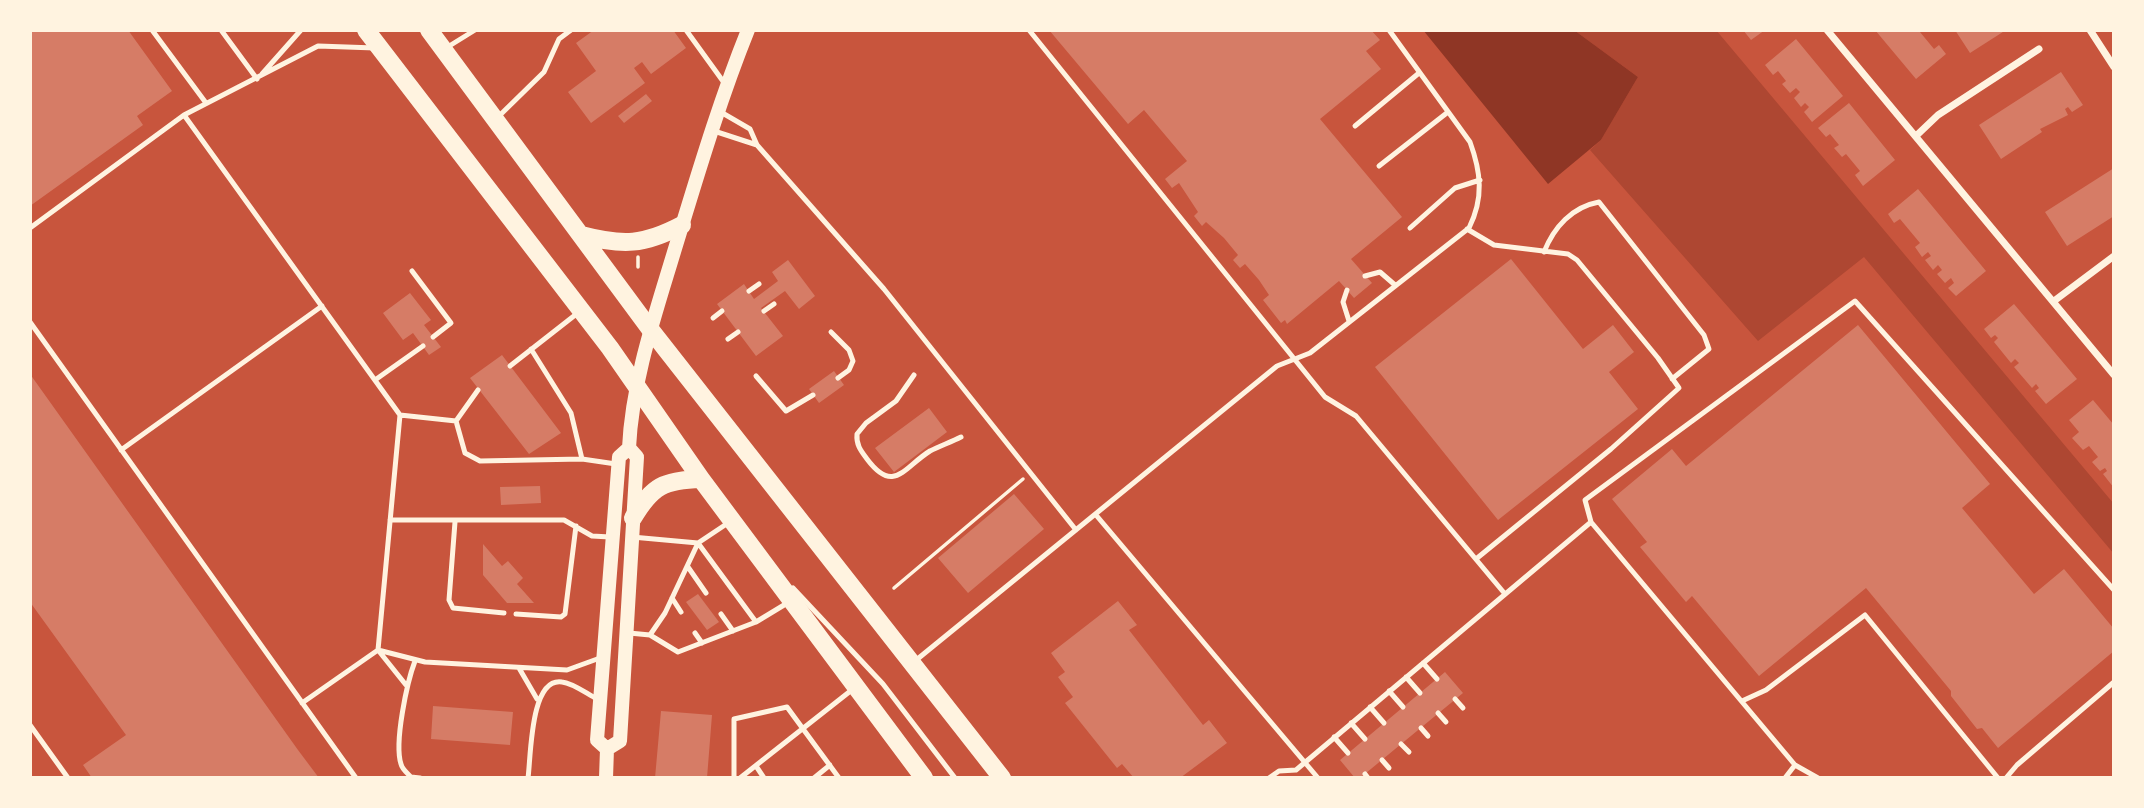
<!DOCTYPE html>
<style>
body{margin:0}
#map{position:relative;width:2144px;height:808px;overflow:hidden;background:#c8553d;font-family:"Open Sans",sans-serif}
canvas{display:block}
.frame{position:absolute;inset:0;border:32px solid #fff3e0;pointer-events:none}
</style>
<div id="map">
<canvas width="2144" height="808"></canvas>
<div class="frame"></div>
</div>
<script>
const g = document.querySelector('canvas').getContext('2d');
g.lineJoin = 'round';
function fill(path, color) { g.fillStyle = color; g.fill(path, 'evenodd'); }
function strokePath(path, color, width, dash) { g.strokeStyle = color; g.lineWidth = width; g.lineCap = dash ? 'butt' : 'round'; g.setLineDash(dash || []); g.stroke(path); }
fill(new Path2D(`
 M 1574,30 L 1716,30 L 2114,504 L 2114,554 L 1864,257 L 1758,341 L 1590,150 L 1601,140 L 1638,77 Z`), '#ae4732');
fill(new Path2D(`
 M 1423,30 L 1574,30 L 1638,77 L 1601,140 L 1548,184 Z`), '#8f3625');
fill(new Path2D(`
 M 30,30 L 128,30 L 172,91 L 137,116 L 143,125 L 30,206 Z
 M 594,30 L 673,30 L 686,48 L 651,74 L 642,62 L 634,68 L 645,83 L 591,123 L 568,92 L 596,71 L 576,43 Z
 M 1049,30 L 1371,30 L 1380,40 L 1366,51 L 1381,69 L 1320,119 L 1402,217 L 1351,259 L 1372,283 L 1354,298 L 1339,281 L 1287,324 L 1285,320 L 1281,323 L 1263,300 L 1269,295 L 1259,280 L 1245,264 L 1240,268 L 1233,260 L 1238,255 L 1224,238 L 1206,222 L 1202,226 L 1194,216 L 1198,212 L 1179,183 L 1172,188 L 1165,179 L 1187,161 L 1144,110 L 1128,124 Z
 M 1743,30 L 1765,30 L 1751,40 Z
 M 1875,30 L 1923,30 L 1920,32 L 1934,49 L 1939,45 L 1946,54 L 1916,79 Z
 M 1955,30 L 2006,30 L 1970,53 Z
 M 1796,39 L 1843,96 L 1812,122 L 1804,112 L 1809,107 L 1805,103 L 1801,107 L 1794,98 L 1800,92 L 1796,88 L 1790,93 L 1782,84 L 1786,81 L 1778,71 L 1773,75 L 1765,65 Z
 M 2061,72 L 2083,105 L 2072,112 L 2068,107 L 2065,109 L 2068,115 L 2040,129 L 2042,132 L 2001,159 L 1979,125 Z
 M 646,94 L 652,101 L 624,123 L 618,116 Z
 M 1849,103 L 1895,160 L 1863,186 L 1855,175 L 1860,171 L 1846,154 L 1842,157 L 1834,148 L 1839,145 L 1830,134 L 1826,137 L 1818,128 Z
 M 2114,168 L 2114,216 L 2067,246 L 2045,212 Z
 M 1918,189 L 1986,271 L 1956,296 L 1948,288 L 1954,283 L 1951,278 L 1945,283 L 1937,274 L 1942,270 L 1938,265 L 1933,270 L 1925,260 L 1931,256 L 1928,252 L 1922,257 L 1915,247 L 1920,243 L 1900,219 L 1894,223 L 1888,214 Z
 M 1511,259 L 1583,349 L 1613,325 L 1634,352 L 1609,372 L 1638,409 L 1498,520 L 1375,367 Z
 M 788,260 L 815,296 L 799,309 L 785,291 L 761,308 L 783,336 L 756,356 L 717,304 L 744,284 L 754,299 L 778,281 L 772,272 Z
 M 410,293 L 431,320 L 424,325 L 441,347 L 429,355 L 413,333 L 403,340 L 383,313 Z
 M 2014,304 L 2077,379 L 2046,404 L 2035,391 L 2039,388 L 2036,384 L 2032,388 L 2014,367 L 2019,363 L 2015,359 L 2011,363 L 1994,342 L 1998,338 L 1995,335 L 1991,338 L 1984,329 Z
 M 1858,325 L 1990,484 L 1962,508 L 2034,594 L 2064,569 L 2114,629 L 2114,651 L 1998,748 L 1982,728 L 1977,729 L 1951,696 L 1951,691 L 1866,588 L 1759,676 L 1692,596 L 1686,602 L 1640,547 L 1647,542 L 1612,499 L 1672,449 L 1686,466 Z
 M 502,355 L 561,433 L 529,454 L 470,378 Z
 M 834,371 L 844,385 L 819,403 L 809,389 Z
 M 30,374 L 298,750 L 319,778 L 92,778 L 83,765 L 126,735 L 30,602 Z
 M 2093,400 L 2114,425 L 2114,488 L 2103,474 L 2107,471 L 2105,468 L 2100,471 L 2092,462 L 2098,457 L 2089,446 L 2083,450 L 2072,438 L 2079,432 L 2069,420 Z
 M 929,408 L 947,432 L 894,472 L 875,448 Z
 M 540,486 L 541,503 L 501,505 L 500,487 Z
 M 1014,494 L 1044,529 L 968,593 L 938,558 Z
 M 483,544 L 502,566 L 508,561 L 523,578 L 517,584 L 534,603 L 507,603 L 483,575 Z
 M 698,594 L 719,622 L 707,630 L 686,602 Z
 M 1118,601 L 1137,625 L 1129,630 L 1203,725 L 1209,720 L 1227,743 L 1180,778 L 1134,778 L 1122,764 L 1117,768 L 1065,703 L 1073,697 L 1058,677 L 1065,672 L 1051,653 Z
 M 1445,672 L 1463,693 L 1360,778 L 1355,778 L 1340,760 Z
 M 433,706 L 513,712 L 510,745 L 431,739 Z
 M 661,711 L 712,715 L 707,778 L 655,778 Z`), '#d67c66');
strokePath(new Path2D(`
 M 638,257 L 638,267
 M 894,588 L 1023,479`), '#fff3e0', 3.5);
strokePath(new Path2D(`
 M 152,30 L 206,103
 M 221,30 L 257,79
 M 686,30 L 725,84
 M 1029,30 L 1325,397 L 1356,416 L 1505,594
 M 446,48 L 475,30
 M 262,74 L 301,30
 M 719,111 L 750,129 L 757,145 L 884,289 L 1076,530
 M 184,115 L 400,415 L 378,650 L 302,703
 M 498,117 L 544,72 L 559,39 L 571,30
 M 1355,126 L 1419,73
 M 714,131 L 757,145
 M 1379,166 L 1448,112
 M 30,228 L 184,115 L 318,46 L 375,48
 M 1410,228 L 1455,188 L 1480,180
 M 1467,229 L 1494,245 L 1568,254 L 1577,260 L 1658,358 L 1679,388 L 1611,449 L 1476,559
 M 1544,252 C 1554,227 1572,207 1599,202 L 1704,335 L 1709,349 L 1672,379
 M 412,271 L 451,323 L 433,337
 M 1365,276 L 1380,272 L 1395,285
 M 1347,290 L 1343,302 L 1349,321
 M 749,291 L 759,284
 M 764,311 L 774,304
 M 713,318 L 722,311
 M 30,322 L 356,778
 M 831,332 L 849,350 L 853,361 L 849,370 L 838,378
 M 728,339 L 738,332
 M 531,349 L 571,413 L 582,459
 M 510,366 L 579,312
 M 914,375 L 896,401 L 866,423 L 857,434 C 856,445 861,451 867,459 C 894,495 904,467 930,451 C 940,446 951,442 961,437
 M 756,376 L 786,411 L 813,395
 M 375,380 L 423,346
 M 400,415 L 456,421 L 478,390
 M 456,421 L 465,453 L 480,461 L 582,459 L 616,464
 M 121,450 L 322,306
 M 1096,515 L 1318,778
 M 390,520 L 564,520 L 592,536 L 610,537
 M 455,522 L 449,600 L 453,608 L 504,613
 M 1591,522 L 1585,500 L 1855,301 L 2114,590
 M 632,537 L 698,543 L 728,523
 M 698,543 L 756,622
 M 688,567 L 706,593
 M 793,588 L 883,684 L 955,778
 M 672,598 L 681,612
 M 516,614 L 561,617 L 565,614 L 576,526
 M 721,614 L 733,631
 M 629,633 L 650,635 L 678,652 L 756,622 L 789,602
 M 695,633 L 702,643
 M 650,635 L 665,613 L 698,543
 M 378,650 L 425,662 L 567,670 L 600,658
 M 378,650 L 406,685
 M 415,661 C 407,682 394,743 401,764 C 402,769 407,773 411,777 L 420,778
 M 915,661 L 1277,366 L 1310,353 L 1469,228 C 1484,198 1481,172 1470,142 L 1389,30
 M 1423,663 L 1437,679
 M 519,668 L 537,699
 M 1406,677 L 1420,693
 M 1389,691 L 1403,707
 M 1455,699 L 1463,708
 M 1742,701 L 1766,690 L 1865,615 L 1998,778
 M 1370,707 L 1384,723
 M 1438,713 L 1446,722
 M 1351,723 L 1365,739
 M 30,725 L 68,778
 M 1421,728 L 1428,736
 M 1334,737 L 1348,753
 M 1401,744 L 1409,752
 M 1382,760 L 1389,768
 M 1795,765 L 1818,778
 M 756,766 L 764,778
 M 1365,774 L 1368,778
 M 528,778 C 531,757 530,677 562,682 C 573,683 587,694 597,699
 M 734,778 L 734,719 L 787,707 L 839,778
 M 740,778 L 853,689
 M 814,778 L 830,765
 M 1269,778 L 1279,771 L 1296,770 L 1591,522 L 1795,765 L 1785,778
 M 2006,778 L 2017,765 L 2114,682`), '#fff3e0', 5);
strokePath(new Path2D(`
 M 1827,30 L 2114,375
 M 2090,30 L 2114,67
 M 1917,135 L 1938,115 L 2039,49
 M 2054,301 L 2114,256`), '#fff3e0', 7);
strokePath(new Path2D(`
 M 607,749 L 620,741 L 637,457 L 629,448 C 632,382 655,315 674,252 C 697,177 719,102 748,30
 M 607,749 L 597,740 L 619,457 L 629,448
 M 606,778 L 607,749`), '#fff3e0', 14);
strokePath(new Path2D(`
 M 366,30 L 610,348 L 701,479 L 924,778
 M 429,30 L 650,329 L 1002,778
 M 581,235 C 623,246 644,245 682,225
 M 633,518 C 652,486 664,480 701,479`), '#fff3e0', 18);
</script>
